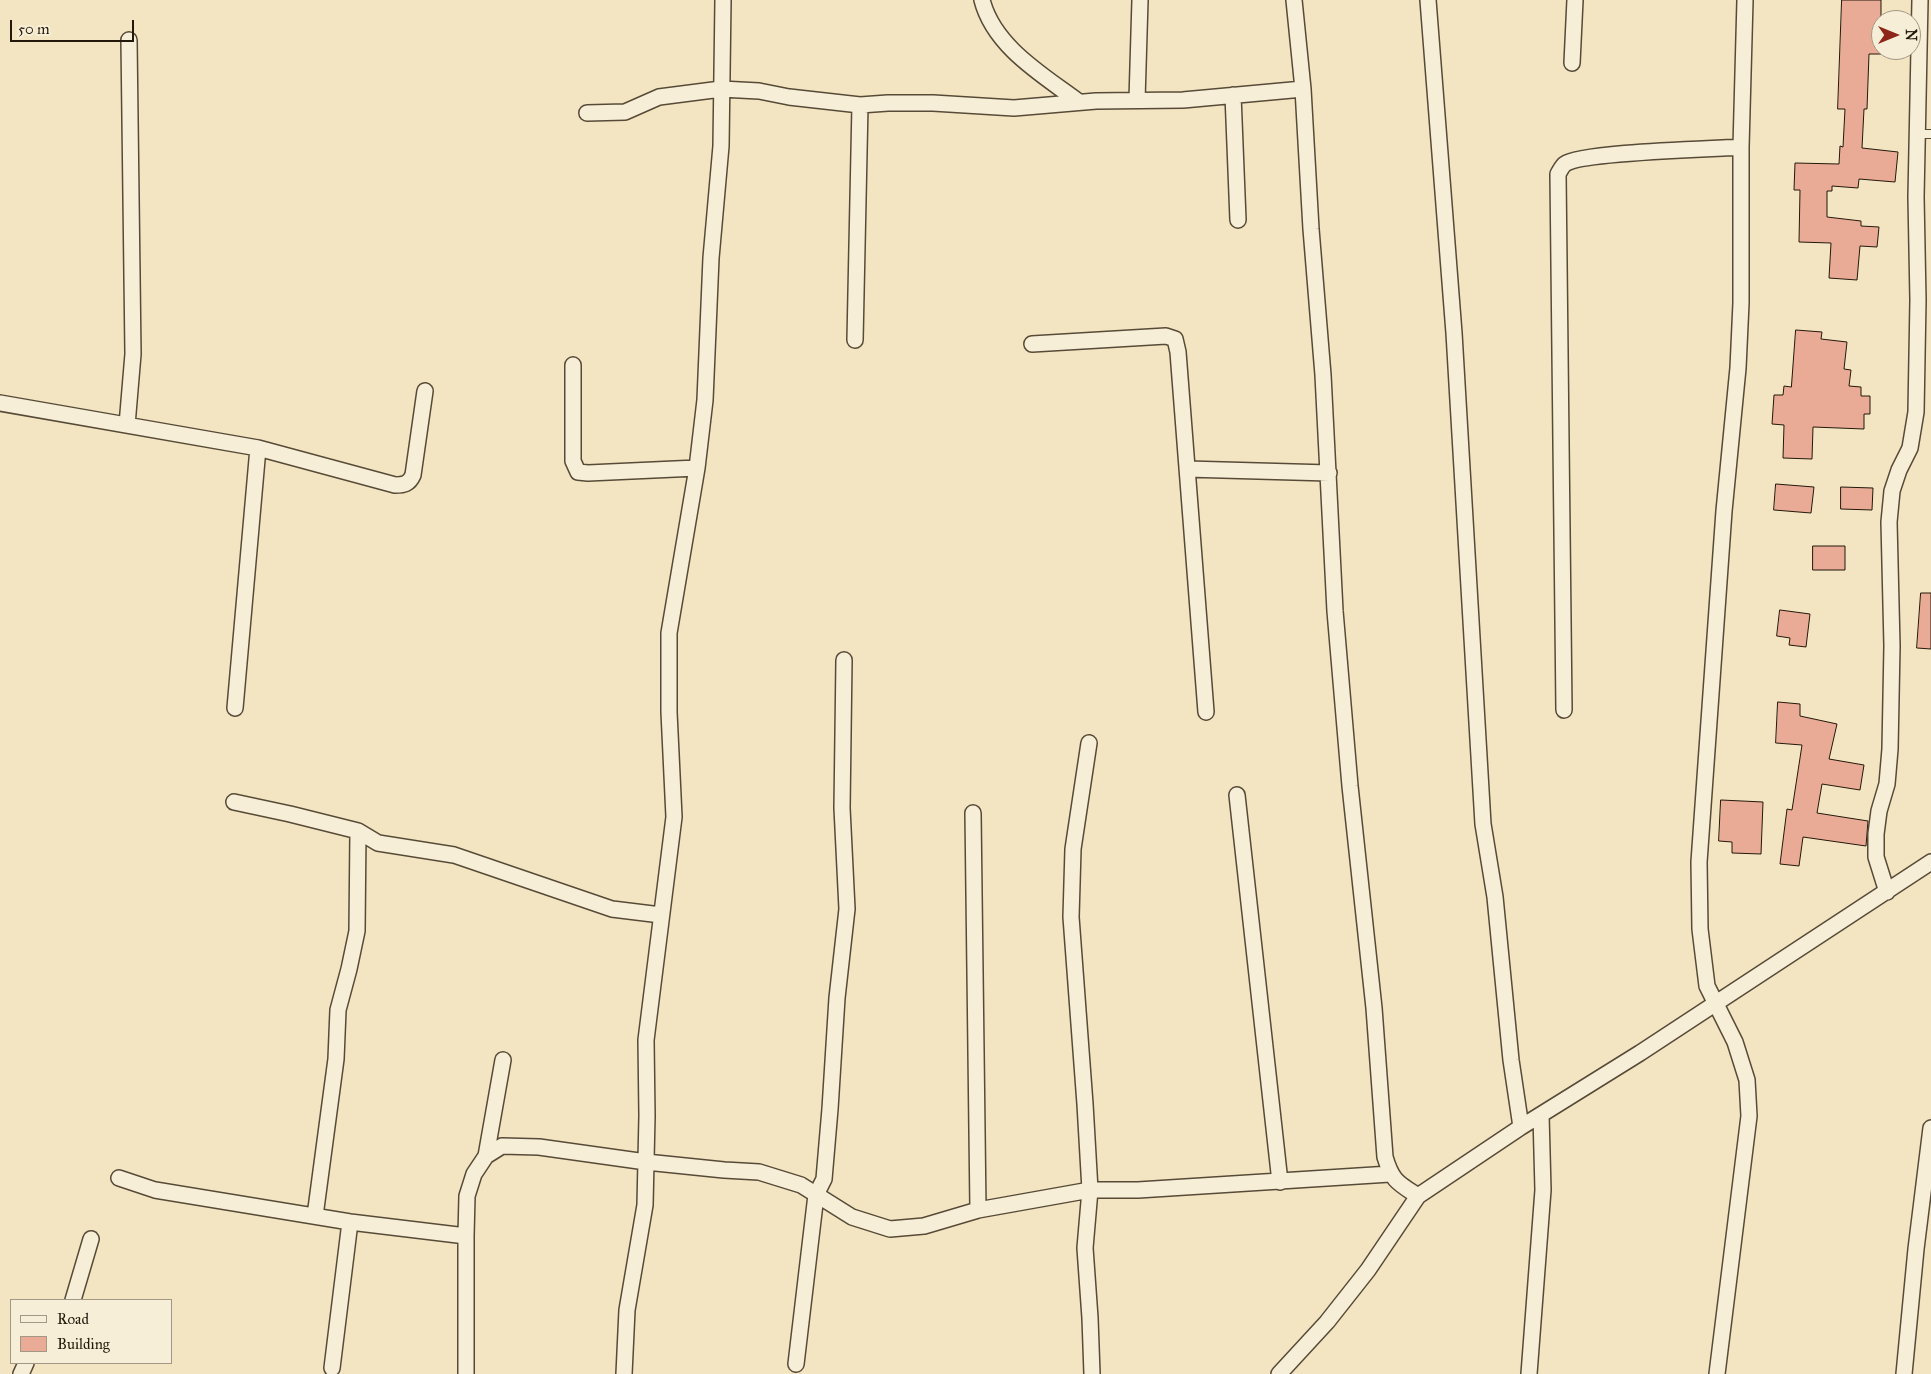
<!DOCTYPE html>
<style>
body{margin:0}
#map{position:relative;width:1931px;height:1374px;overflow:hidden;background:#f3e5c2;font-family:"IM FELL Great Primer",serif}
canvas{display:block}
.legend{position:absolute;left:10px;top:1299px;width:162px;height:65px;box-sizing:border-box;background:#f7eed7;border:1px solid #a29885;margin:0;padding:6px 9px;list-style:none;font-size:15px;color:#23180a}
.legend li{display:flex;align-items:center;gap:10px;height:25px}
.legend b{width:25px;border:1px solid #a29885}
.north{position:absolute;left:1871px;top:10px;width:50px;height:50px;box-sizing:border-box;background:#f7eed7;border:1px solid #a29885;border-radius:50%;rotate:90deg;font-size:14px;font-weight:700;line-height:20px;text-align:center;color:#23180a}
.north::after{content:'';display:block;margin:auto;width:18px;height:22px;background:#8f2418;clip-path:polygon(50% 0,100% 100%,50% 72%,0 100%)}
.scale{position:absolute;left:10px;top:20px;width:124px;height:22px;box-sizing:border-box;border:2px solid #23180a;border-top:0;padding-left:6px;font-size:15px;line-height:18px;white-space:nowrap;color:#23180a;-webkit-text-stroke:4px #f7eed7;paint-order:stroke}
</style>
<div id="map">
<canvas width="1931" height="1374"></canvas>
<ul class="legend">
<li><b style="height:6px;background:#f7eed7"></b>Road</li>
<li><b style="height:14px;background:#e9aa96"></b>Building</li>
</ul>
<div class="north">N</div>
<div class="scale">50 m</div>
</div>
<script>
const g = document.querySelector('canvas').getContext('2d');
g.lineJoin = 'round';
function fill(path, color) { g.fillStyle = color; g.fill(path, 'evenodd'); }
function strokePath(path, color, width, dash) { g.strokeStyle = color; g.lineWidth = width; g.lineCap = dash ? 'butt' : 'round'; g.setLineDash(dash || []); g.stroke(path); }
const building = new Path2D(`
 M 1842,0 L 1881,0 L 1881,54 L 1869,54 L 1867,109 L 1864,109 L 1862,148 L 1898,152 L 1895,182 L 1859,179 L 1858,188 L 1832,186 L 1832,191 L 1827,191 L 1827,217 L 1861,221 L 1861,226 L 1879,227 L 1877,247 L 1860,246 L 1857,280 L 1829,278 L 1831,243 L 1799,242 L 1800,190 L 1794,190 L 1795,163 L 1839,164 L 1840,146 L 1843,147 L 1845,109 L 1838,109 Z
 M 1796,330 L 1822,332 L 1821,339 L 1847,342 L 1844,369 L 1851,370 L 1849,386 L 1861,387 L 1861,396 L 1870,396 L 1870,414 L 1864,414 L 1864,429 L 1813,427 L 1812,459 L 1783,458 L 1784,425 L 1772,424 L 1774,395 L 1783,395 L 1784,386 L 1791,387 Z
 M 1776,484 L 1814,487 L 1811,513 L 1774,510 Z
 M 1841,487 L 1873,488 L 1872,510 L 1841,509 Z
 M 1813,546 L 1845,546 L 1845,570 L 1813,570 Z
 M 1921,593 L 1931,593 L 1931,649 L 1917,648 Z
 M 1780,610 L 1810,614 L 1806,647 L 1789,645 L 1790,638 L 1777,636 Z
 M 1778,702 L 1800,704 L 1800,716 L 1837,724 L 1829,759 L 1864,765 L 1860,790 L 1822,784 L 1817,813 L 1868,821 L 1866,846 L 1803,837 L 1799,866 L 1780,864 L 1787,809 L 1792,810 L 1802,745 L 1776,743 Z
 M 1721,800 L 1763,802 L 1761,854 L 1732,853 L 1732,842 L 1719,841 Z`);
fill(building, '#e9aa96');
strokePath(building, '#23180a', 1);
const lane = new Path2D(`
 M 1918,134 L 1931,134`);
const street = new Path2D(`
 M 982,0 C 994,47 1043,75 1079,102
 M 1294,0 L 1303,89 L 1311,229 L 1323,375 L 1335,611 L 1350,786 L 1374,1008 L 1385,1157 C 1392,1181 1398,1183 1418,1196
 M 1428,0 L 1454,333 L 1483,824 L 1495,897 L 1511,1060 L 1521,1127
 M 1572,63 L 1575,0
 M 1233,95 L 1238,220
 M 1137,100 L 1140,0
 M 587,113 L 625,112 L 659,97 L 721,89 L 759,91 L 789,97 L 860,105 L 888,103 L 933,103 L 1014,108 L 1096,101 L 1183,100 L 1303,89
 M 855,340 L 860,105
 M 1032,344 L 1166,336 L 1175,339 L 1178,352 L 1206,712
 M 573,365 L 573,461 L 578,472 L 588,473 L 697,468
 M 0,403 L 258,448 L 395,485 C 404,485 409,484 413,475 L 425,391
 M 127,425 L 133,354 L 129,40
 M 1187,469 L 1329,473
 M 235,708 L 258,448
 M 1564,710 L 1558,174 C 1560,171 1562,166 1565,164 C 1580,152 1714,149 1741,147
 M 1089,743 L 1073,849 L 1071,917 L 1085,1104 L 1090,1190 L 1085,1248 L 1090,1318 L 1092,1374
 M 1237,795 L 1280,1182
 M 234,802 L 290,814 L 358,831 L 378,843 L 454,855 L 612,909 L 661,915
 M 973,813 L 978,1210
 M 1887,892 L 1876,857 L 1876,834 L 1879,811 L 1887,784 L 1890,749 L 1892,646 L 1889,522 L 1892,491 L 1899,470 L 1910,448 L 1916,412 L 1918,300 L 1916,197 L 1920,0
 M 486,1156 L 503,1060
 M 119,1178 L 155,1190 L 350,1222 L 466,1236 L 467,1196 L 474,1174 L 486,1156 L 502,1146 L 539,1147 L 646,1162 L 724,1170 L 759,1172 L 801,1185 L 852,1217 L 890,1229 L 924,1226 L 978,1210 L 1090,1190 L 1138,1190 L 1390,1174
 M 315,1216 L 336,1059 L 338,1010 L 349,969 L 357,931 L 358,831
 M 466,1236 L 466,1374
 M 73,1300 L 91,1239
 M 796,1364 L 816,1195 L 824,1179 L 830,1109 L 837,998 L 847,909 L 842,808 L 844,660
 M 332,1368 L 350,1222
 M 21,1374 L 26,1363
 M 624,1374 L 627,1310 L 645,1205 L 647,1116 L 646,1040 L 674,817 L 669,712 L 669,633 L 697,468 L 705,400 L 711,258 L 721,146 L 723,0
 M 1279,1374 L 1327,1322 L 1368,1270 L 1418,1196 L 1521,1127 L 1640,1053 L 1931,862
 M 1529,1374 L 1543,1190 L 1541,1115
 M 1717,1374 L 1749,1116 L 1747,1080 L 1735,1042 L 1707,986 L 1700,929 L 1699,862 L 1724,511 L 1738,368 L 1741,303 L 1741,147 L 1745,0
 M 1904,1374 L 1916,1249 L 1931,1128`);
strokePath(lane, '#574b38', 10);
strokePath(street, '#574b38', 18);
strokePath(lane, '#f7eed7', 8);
strokePath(street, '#f7eed7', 15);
</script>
